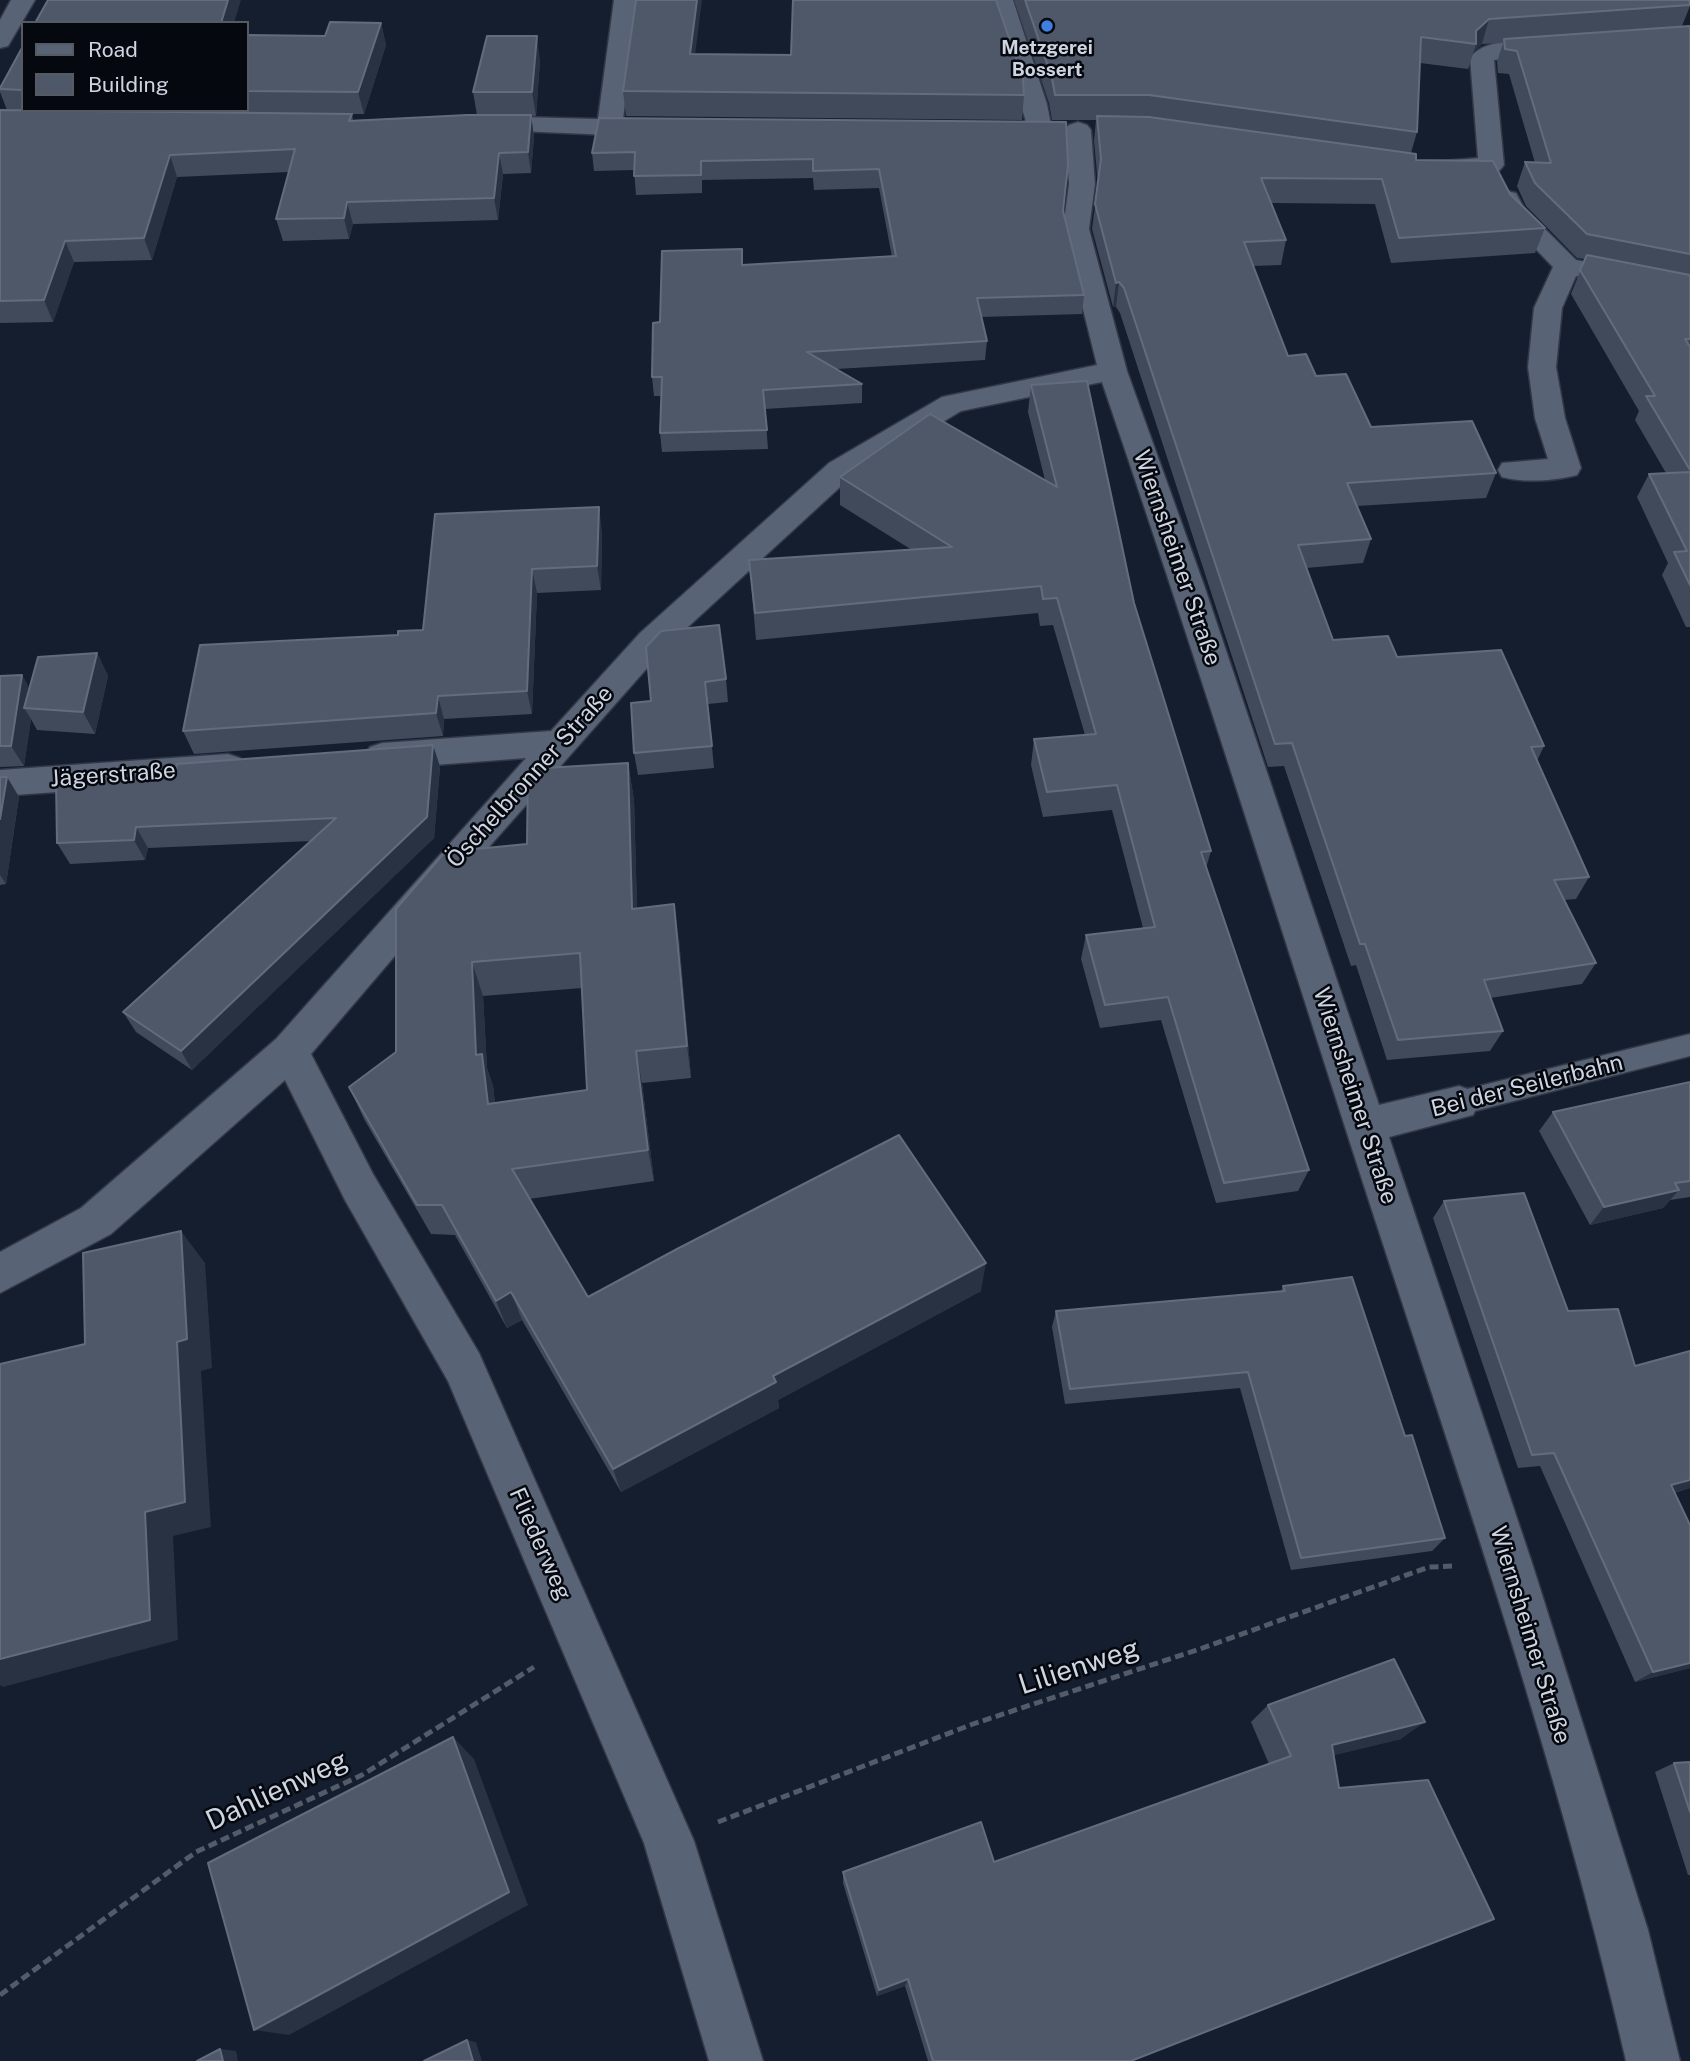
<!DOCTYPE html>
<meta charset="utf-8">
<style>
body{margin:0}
#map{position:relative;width:1690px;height:2061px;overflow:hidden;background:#151e2e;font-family:"Public Sans",sans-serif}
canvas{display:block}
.legend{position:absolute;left:21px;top:21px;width:228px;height:91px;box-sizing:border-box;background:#05080f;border:2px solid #565a63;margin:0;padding:9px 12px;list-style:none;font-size:21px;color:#cfd5e0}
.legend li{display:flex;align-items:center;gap:14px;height:35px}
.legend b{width:35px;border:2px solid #565a63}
</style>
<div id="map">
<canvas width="1690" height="2061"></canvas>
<ul class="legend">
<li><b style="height:9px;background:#586376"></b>Road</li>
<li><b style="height:19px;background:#4f5869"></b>Building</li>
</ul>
</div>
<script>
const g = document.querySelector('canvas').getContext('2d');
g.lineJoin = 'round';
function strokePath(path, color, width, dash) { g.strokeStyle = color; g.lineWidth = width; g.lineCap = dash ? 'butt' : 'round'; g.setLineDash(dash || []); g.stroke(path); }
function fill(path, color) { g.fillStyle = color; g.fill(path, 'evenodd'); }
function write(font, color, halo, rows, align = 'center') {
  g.font = font + ' "Public Sans",sans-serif'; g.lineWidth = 5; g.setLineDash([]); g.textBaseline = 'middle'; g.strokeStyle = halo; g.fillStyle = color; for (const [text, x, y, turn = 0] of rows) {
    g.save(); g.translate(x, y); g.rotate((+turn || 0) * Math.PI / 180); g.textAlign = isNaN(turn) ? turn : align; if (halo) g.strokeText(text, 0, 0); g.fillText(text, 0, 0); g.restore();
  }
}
const service = new Path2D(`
 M 1690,1034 L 1690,1056 L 1459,1115 L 1449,1111 L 1446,1103 L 1449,1095 L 1459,1091 Z`);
const minor = new Path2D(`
 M 11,0 L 35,0 L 8,46 L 0,48 L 0,20 Z
 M 614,0 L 638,0 L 623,119 L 658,122 L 662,127 L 658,132 L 609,135 L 473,129 L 469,124 L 473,119 L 482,116 L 598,119 Z
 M 989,0 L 1013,0 L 1047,104 L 1052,130 L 1048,135 L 1039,138 L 1030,135 Z
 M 1553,41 L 1561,43 L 1565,48 L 1561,53 L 1494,60 L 1504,165 L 1500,170 L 1441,175 L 1432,172 L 1428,167 L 1432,162 L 1478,158 L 1470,58 C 1485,36 1529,42 1553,41 Z
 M 1078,122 L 1087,125 L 1091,130 L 1095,184 L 1089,229 L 1127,371 L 1205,588 L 1379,1105 L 1459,1086 L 1473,1091 L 1479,1103 L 1473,1115 L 1389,1137 L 1532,1563 L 1648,1930 L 1680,2061 L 1626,2061 C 1554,1745 1445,1438 1346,1130 C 1266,881 1187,630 1102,382 L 961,411 L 851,477 L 664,649 L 458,882 L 311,1054 L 373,1174 L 479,1353 L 694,1841 L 763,2061 L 709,2061 L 644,1843 L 448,1381 L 345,1200 L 285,1080 L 111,1234 L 0,1293 L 0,1252 L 81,1208 L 276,1039 L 526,758 L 382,769 L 370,765 L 365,756 L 370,747 L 382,743 L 551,731 L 640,633 L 829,463 L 942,397 L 1097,365 L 1063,229 L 1069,184 L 1065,130 L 1069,125 Z
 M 1507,191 L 1516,193 L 1524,208 L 1576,260 L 1690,282 L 1690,298 L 1576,276 L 1562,308 L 1556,367 L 1565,418 L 1581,468 L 1577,475 C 1555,481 1524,483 1502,477 L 1498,470 L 1502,463 L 1548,459 L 1535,418 L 1528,367 L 1534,308 L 1553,267 L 1499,211 L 1494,199 L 1498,193 Z
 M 228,754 L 240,758 L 245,767 L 240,776 L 228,780 L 0,796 L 0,770 Z`);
strokePath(service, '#343846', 3);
strokePath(minor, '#343846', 3);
strokePath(new Path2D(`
 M 718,1822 L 973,1724 L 1200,1649 L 1429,1567 L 1455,1566
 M 0,1995 L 196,1852 L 362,1775 L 534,1667`), '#535b69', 5, [9, 4.5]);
fill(service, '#586376');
fill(minor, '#586376');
fill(new Path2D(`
 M 1014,0 L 1689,0 L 1690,6 L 1682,26 L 1690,26 L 1690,627 L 1686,627 L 1662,575 L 1668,563 L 1637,497 L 1649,474 L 1666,473 L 1635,420 L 1639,411 L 1571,294 L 1585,259 L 1577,258 L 1526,206 L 1517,186 L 1525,162 L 1535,163 L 1509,74 L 1498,73 L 1497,62 L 1503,43 L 1482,44 L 1474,51 L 1468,69 L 1420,63 L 1417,132 L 1411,153 L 1416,160 L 1510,194 L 1545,228 L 1535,253 L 1391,263 L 1375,204 L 1271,203 L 1286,240 L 1281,265 L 1253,266 L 1288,356 L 1316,376 L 1371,427 L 1496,473 L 1486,498 L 1357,506 L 1371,539 L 1363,563 L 1306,568 L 1333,640 L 1397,657 L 1544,746 L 1537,761 L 1589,877 L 1576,899 L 1564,900 L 1596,963 L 1582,984 L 1490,998 L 1503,1031 L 1490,1051 L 1387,1060 L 1356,965 L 1351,966 L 1284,766 L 1268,767 L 1120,313 L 1116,307 L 1113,307 L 1092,229 L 1098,184 L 1094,141 L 1096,120 L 1052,120 L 1049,103 Z
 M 381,23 L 386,45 L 364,114 L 352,114 L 353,120 L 477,115 L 473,92 L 540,60 L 536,116 L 531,116 L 534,137 L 531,173 L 503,174 L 498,220 L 353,224 L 349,239 L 283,241 L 276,219 L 289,172 L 177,177 L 152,260 L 74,262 L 53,322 L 0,323 L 0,110 L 7,110 L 0,92 L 0,88 L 23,46 L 23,110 L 247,110 L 247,35 L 325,36 Z
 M 695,54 L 1024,95 L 1022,120 L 626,116 L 623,91 Z
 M 1066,122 L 1063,212 L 1084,295 L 1082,314 L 981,317 L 987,341 L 985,360 L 837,369 L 862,384 L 862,403 L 765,409 L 768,449 L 662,452 L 660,433 L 661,396 L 654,396 L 652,377 L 660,322 L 743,265 L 892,257 L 879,188 L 814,190 L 813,178 L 702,180 L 702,193 L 636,195 L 634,170 L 594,171 L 592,153 Z
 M 1031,385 L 1134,603 L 1211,851 L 1206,868 L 1309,1170 L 1298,1191 L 1216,1203 L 1161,1020 L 1100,1028 L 1081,959 L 1086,935 L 1143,928 L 1112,810 L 1043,817 L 1031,765 L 1034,739 L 1085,735 L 1053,625 L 1040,626 L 1038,613 L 756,640 L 749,560 L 912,550 L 840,505 L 840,477 L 1045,480 L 1028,412 Z
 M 602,531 L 601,590 L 537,593 L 532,714 L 444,719 L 443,736 L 194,754 L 183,731 L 398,635 L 423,630 Z
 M 646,647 L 726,679 L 728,702 L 708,704 L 714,768 L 638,775 L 634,753 L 651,701 Z
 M 97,653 L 108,676 L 95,734 L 37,730 L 31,719 L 24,766 L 0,767 L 0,676 L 22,675 L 29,688 Z
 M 433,745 L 440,767 L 434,838 L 192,1070 L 136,1032 L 123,1012 L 311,841 L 148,848 L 145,860 L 70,864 L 57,843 L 175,776 Z
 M 628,763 L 634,800 L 637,908 L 679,939 L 691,1078 L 642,1083 L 654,1181 L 529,1199 L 588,1297 L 981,1291 L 778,1400 L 779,1408 L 621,1492 L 522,1320 L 507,1328 L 455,1235 L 431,1234 L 364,1119 L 349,1087 L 396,1052 L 527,844 ZM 582,988 L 587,1090 L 495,1103 L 493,1086 L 487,1068 L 483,996 Z
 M 0,777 L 7,777 L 19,797 L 6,884 L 0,885 Z
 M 1690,1082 L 1690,1197 L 1670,1200 L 1663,1208 L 1590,1225 L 1539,1131 L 1553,1112 Z
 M 1444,1201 L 1568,1311 L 1635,1366 L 1690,1351 L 1690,1488 L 1674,1493 L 1690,1668 L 1635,1682 L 1540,1466 L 1518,1468 L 1433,1218 Z
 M 1283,1286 L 1405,1436 L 1445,1538 L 1432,1551 L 1291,1570 L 1240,1388 L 1065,1404 L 1052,1327 L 1056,1311 L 1281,1291 Z
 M 1268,1705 L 1401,1739 L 1333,1755 L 1131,2061 L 928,2061 L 905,1986 L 877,1996 L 843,1883 L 843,1872 L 994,1862 L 1269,1764 L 1251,1722 Z
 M 1690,1762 L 1690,1875 L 1688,1875 L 1655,1772 L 1674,1763 Z`), '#404a5b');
fill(new Path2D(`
 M 228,0 L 241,0 L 234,23 L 221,23 Z
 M 697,0 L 702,0 L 692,80 L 690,54 Z
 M 1489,19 L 1482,44 L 1474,51 L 1476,44 L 1476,31 Z
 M 381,23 L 386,45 L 364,114 L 358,92 Z
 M 537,36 L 540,60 L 536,116 L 532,92 Z
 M 531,115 L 534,137 L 531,173 L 528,152 Z
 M 499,153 L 503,174 L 498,220 L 494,198 Z
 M 170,155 L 177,177 L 152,260 L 144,238 Z
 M 347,202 L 353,224 L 349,239 L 344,218 Z
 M 65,241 L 74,262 L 53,322 L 44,300 Z
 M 1119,282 L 1116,307 L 1113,307 L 1116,283 Z
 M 599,507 L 602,531 L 601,590 L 597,566 Z
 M 532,569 L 537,593 L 532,714 L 527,691 Z
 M 97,653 L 108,676 L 95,734 L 83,712 Z
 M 22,675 L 34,696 L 24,708 L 31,719 L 24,766 L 11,746 Z
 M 438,696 L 444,719 L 443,736 L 436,713 Z
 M 433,745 L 440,767 L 434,838 L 192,1070 L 181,1051 Z
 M 628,763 L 634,800 L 638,943 L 632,909 Z
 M 7,777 L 19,797 L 6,884 L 0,875 L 0,819 Z
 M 136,827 L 148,848 L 145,860 L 134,840 Z
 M 674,904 L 679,939 L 691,1078 L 687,1046 Z
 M 472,962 L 483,996 L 487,1068 L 493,1086 L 499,1136 L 488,1104 L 476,1055 Z
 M 636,1051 L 642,1083 L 654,1181 L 648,1150 Z
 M 1679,1190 L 1663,1208 L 1590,1225 L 1604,1207 Z
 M 181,1231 L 205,1263 L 212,1368 L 201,1371 L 211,1527 L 173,1536 L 178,1640 L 3,1687 L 0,1685 L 0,1659 L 145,1512 L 177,1342 Z
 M 986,1263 L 981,1291 L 778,1400 L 779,1408 L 621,1492 L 613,1469 L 773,1376 Z
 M 511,1292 L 522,1320 L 507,1328 L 496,1301 Z
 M 1690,1480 L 1690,1488 L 1654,1498 L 1671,1485 Z
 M 1690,1663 L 1690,1668 L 1635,1682 L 1653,1672 Z
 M 1425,1722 L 1401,1739 L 1311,1761 L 1332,1745 Z
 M 453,1737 L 474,1759 L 528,1905 L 289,2035 L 254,2030 Z
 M 908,1979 L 905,1986 L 877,1996 L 879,1990 Z
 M 467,2040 L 476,2042 L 482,2061 L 473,2061 Z
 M 220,2049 L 236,2051 L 238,2061 L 223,2061 Z`), '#283243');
const building = new Path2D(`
 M 48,0 L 228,0 L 221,23 L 35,23 Z
 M 636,0 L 697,0 L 690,54 L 791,55 L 793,0 L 996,0 L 1023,79 L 1024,95 L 623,91 Z
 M 1025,0 L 1689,0 L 1690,5 L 1489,19 L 1476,31 L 1476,44 L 1421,37 L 1417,132 L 1149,95 L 1055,95 L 1052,78 Z
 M 330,22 L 381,23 L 358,92 L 247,91 L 247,35 L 325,36 Z
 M 1690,26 L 1690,254 L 1587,234 L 1535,183 L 1525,162 L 1551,163 L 1517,51 L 1505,49 L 1504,39 Z
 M 487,36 L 537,36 L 532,92 L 473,92 Z
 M 23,46 L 23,90 L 0,89 L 0,88 Z
 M 0,110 L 352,114 L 349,121 L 467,115 L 531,115 L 528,152 L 499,153 L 494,198 L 347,202 L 344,218 L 276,219 L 295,149 L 170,155 L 144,238 L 65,241 L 44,300 L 0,301 Z
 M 1097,116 L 1149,117 L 1416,154 L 1416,160 L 1493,161 L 1510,194 L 1545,228 L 1399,238 L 1382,179 L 1261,178 L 1286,240 L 1244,242 L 1288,356 L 1306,354 L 1316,376 L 1346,374 L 1371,427 L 1472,421 L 1496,473 L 1347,483 L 1371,539 L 1298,545 L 1333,640 L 1388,636 L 1397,657 L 1501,650 L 1544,746 L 1531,747 L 1589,877 L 1554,880 L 1596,963 L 1484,980 L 1503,1031 L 1398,1040 L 1365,944 L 1360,944 L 1292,743 L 1275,744 L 1124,288 L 1119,282 L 1116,283 L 1095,204 L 1101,159 Z
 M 599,118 L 1066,122 L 1068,165 L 1063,211 L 1084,295 L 977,298 L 987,341 L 807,352 L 862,384 L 763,390 L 767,430 L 660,433 L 662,377 L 652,377 L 653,323 L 660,322 L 662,251 L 742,249 L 742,265 L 896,256 L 879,169 L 813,171 L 813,159 L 701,161 L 701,175 L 634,176 L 635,152 L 592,153 Z
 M 1587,255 L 1690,275 L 1690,339 L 1685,339 L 1690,347 L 1690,470 L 1646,396 L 1655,396 L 1580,270 Z
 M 1087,381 L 1134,603 L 1211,851 L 1201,852 L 1309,1170 L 1224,1183 L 1168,997 L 1105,1005 L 1086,935 L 1155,927 L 1117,785 L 1047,792 L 1034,739 L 1096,734 L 1057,598 L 1043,599 L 1041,586 L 755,613 L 749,560 L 952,547 L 840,477 L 930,414 L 1057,487 L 1031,385 Z
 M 1690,472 L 1690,585 L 1674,552 L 1687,551 L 1649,474 Z
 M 599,507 L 597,566 L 532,569 L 527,691 L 438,696 L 436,713 L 183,731 L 200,645 L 398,635 L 398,631 L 423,630 L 435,514 Z
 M 719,625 L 726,679 L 705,682 L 712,746 L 634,753 L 631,703 L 651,701 L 646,647 L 661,631 Z
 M 97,653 L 83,712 L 24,708 L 38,657 Z
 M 22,675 L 11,746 L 0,746 L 0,676 Z
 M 433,745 L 427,817 L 181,1051 L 123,1012 L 336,818 L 136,827 L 134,840 L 57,843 L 56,781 L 175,776 L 177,764 Z
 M 628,763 L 632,909 L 674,904 L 687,1046 L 636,1051 L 648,1150 L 512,1169 L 588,1297 L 677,1249 L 899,1135 L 986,1263 L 773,1376 L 776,1382 L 613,1469 L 511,1292 L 496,1301 L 442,1205 L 417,1205 L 349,1087 L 396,1052 L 396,909 L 445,852 L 527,844 L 528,769 ZM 580,953 L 587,1090 L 488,1104 L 482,1054 L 476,1055 L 472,962 Z
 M 0,777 L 7,777 L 0,819 Z
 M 1690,1082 L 1690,1181 L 1675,1183 L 1679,1190 L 1604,1207 L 1553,1112 Z
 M 1524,1193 L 1568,1311 L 1618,1309 L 1635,1366 L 1690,1351 L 1690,1480 L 1671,1485 L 1690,1525 L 1690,1663 L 1653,1672 L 1554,1453 L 1532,1455 L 1444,1201 Z
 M 181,1231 L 187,1339 L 177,1342 L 185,1502 L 145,1512 L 150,1620 L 0,1659 L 0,1364 L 85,1344 L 83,1253 Z
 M 1352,1277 L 1405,1436 L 1412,1435 L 1445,1538 L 1301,1558 L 1248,1372 L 1070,1389 L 1056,1311 L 1285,1291 L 1283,1286 Z
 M 1394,1659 L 1425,1722 L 1332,1745 L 1339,1788 L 1428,1780 L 1494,1919 L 1131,2061 L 933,2061 L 908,1979 L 879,1990 L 843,1872 L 981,1822 L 994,1862 L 1291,1756 L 1268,1705 Z
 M 453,1737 L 509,1892 L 254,2030 L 208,1863 Z
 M 1690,1762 L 1690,1812 L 1674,1763 Z
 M 467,2040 L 473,2061 L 424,2061 Z
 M 220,2049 L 223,2061 L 197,2061 Z`);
fill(building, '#4f5869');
strokePath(building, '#636c7c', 2);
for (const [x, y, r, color] of [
 [1047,26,7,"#3f7fe0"]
]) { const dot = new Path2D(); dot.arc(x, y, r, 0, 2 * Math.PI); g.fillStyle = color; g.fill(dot); strokePath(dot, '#05080f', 2.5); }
write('bold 19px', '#cfd5e0', '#05080f', [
 ["Metzgerei",1047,48],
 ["Bossert",1047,70]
]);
write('23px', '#cfd5e0', '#05080f', [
 ["Wiernsheimer Straße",1177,558,71],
 ["Jägerstraße",113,775,-4],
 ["Öschelbronner Straße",530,777,-48],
 ["Bei der Seilerbahn",1527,1086,-14],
 ["Wiernsheimer Straße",1355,1096,72],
 ["Fliederweg",540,1544,66],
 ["Wiernsheimer Straße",1530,1635,73]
]);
write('28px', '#cfd5e0', '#05080f', [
 ["Lilienweg",1079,1667,-18],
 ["Dahlienweg",277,1791,-25]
]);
</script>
